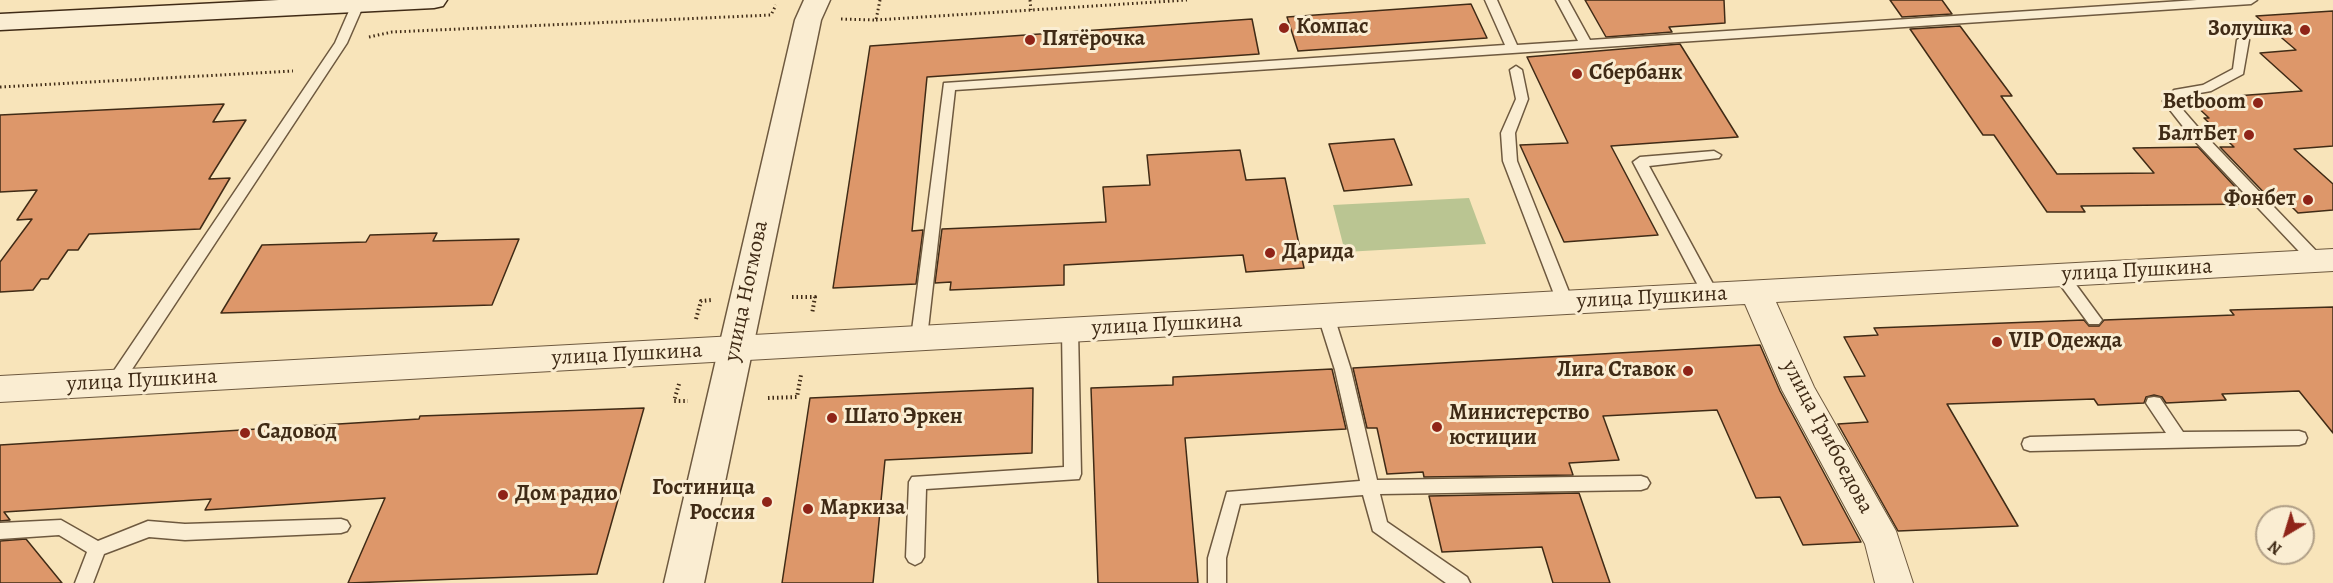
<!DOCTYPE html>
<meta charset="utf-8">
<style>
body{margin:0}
#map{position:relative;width:2333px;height:583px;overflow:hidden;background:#f8e4ba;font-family:Alegreya,serif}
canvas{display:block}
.north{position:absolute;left:2255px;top:505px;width:60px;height:60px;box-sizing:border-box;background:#faedd2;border:2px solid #b09f87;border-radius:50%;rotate:218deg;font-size:16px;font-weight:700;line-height:24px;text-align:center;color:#402b16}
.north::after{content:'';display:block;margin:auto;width:21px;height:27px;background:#8f2418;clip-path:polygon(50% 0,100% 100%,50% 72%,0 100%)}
</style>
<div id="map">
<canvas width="2333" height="583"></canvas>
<div class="north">N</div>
</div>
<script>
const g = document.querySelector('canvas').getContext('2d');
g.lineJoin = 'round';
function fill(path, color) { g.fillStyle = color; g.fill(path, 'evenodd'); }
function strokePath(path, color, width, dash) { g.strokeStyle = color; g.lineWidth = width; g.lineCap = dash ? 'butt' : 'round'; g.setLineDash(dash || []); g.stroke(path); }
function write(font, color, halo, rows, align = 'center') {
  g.font = font + ' Alegreya,serif'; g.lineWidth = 6; g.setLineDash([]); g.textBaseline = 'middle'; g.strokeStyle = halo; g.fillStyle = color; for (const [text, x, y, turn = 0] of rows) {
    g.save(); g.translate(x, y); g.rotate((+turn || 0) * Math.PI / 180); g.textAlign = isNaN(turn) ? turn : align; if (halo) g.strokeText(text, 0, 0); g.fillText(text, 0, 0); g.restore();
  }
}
fill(new Path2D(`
 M 1469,198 L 1486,244 L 1345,252 L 1333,205 Z`), '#bac592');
const building = new Path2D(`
 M 1585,0 L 1724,0 L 1725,23 L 1669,27 L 1672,32 L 1606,37 Z
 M 1890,0 L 1942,0 L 1952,14 L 1902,17 Z
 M 1471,4 L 1487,38 L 1298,51 L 1287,17 Z
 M 2333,11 L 2333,146 L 2294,149 L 2333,184 L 2333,210 L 2298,213 L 2288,203 L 2274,203 L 2220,147 L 2234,147 L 2204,118 L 2209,118 L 2192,102 L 2199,101 L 2196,99 L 2302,91 L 2260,53 L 2296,50 L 2256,16 Z
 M 1252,19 L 1259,54 L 927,77 L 912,231 L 923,230 L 916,284 L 833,288 L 870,46 Z
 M 1960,26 L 2012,96 L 2001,96 L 2057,174 L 2154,173 L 2133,148 L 2198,147 L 2251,204 L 2081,206 L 2085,212 L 2047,212 L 1994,135 L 1983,135 L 1910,29 Z
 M 1680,44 L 1738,137 L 1611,146 L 1658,235 L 1564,242 L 1520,145 L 1568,143 L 1527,57 Z
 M 224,104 L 213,122 L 246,120 L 209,179 L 230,178 L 200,229 L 89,234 L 78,250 L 68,250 L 48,279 L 41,279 L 33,290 L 0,292 L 0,262 L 32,219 L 17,220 L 37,190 L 0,192 L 0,115 Z
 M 1394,139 L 1412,185 L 1344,191 L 1329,144 Z
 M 1240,150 L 1246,180 L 1285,178 L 1304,268 L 1246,272 L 1243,255 L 1064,265 L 1064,285 L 950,290 L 951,282 L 935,283 L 942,229 L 1106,222 L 1103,187 L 1150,185 L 1147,155 Z
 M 437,233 L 433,241 L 519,239 L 492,305 L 221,313 L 262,245 L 366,242 L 370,235 Z
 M 2333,307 L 2333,433 L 2299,391 L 2222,394 L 2226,400 L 2166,403 L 2162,397 L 2154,395 L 2146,397 L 2144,403 L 2098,405 L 2094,399 L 1947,404 L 2018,526 L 1898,531 L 1838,424 L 1868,422 L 1844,377 L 1865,376 L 1844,337 L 1878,335 L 1874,328 L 2084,320 L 2089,326 L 2099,326 L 2104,320 L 2234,315 L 2230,310 Z
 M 1760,345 L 1780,391 L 1861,542 L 1803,545 L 1780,497 L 1756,498 L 1717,410 L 1603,416 L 1619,460 L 1569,463 L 1573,475 L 1424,477 L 1423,472 L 1387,474 L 1377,428 L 1367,428 L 1353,368 Z
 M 1332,369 L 1346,429 L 1185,438 L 1198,583 L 1098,583 L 1091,388 L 1173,385 L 1173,377 Z
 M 1033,388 L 1032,453 L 885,460 L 873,583 L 782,583 L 810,398 Z
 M 644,408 L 597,574 L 348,583 L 385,498 L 205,510 L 211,499 L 4,512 L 10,520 L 0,521 L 0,445 L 419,419 L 420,416 Z
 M 1579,493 L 1610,583 L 1553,583 L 1542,547 L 1442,552 L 1429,496 Z
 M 26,539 L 62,583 L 0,583 L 0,541 Z`);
fill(building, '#dd976a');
strokePath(building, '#402b16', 1.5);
const service = new Path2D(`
 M 358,0 L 364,4 L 347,43 L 121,386 L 109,386 L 107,382 L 109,378 L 335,43 L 352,4 Z
 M 1485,0 L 1497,0 L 1517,45 L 1578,41 L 1556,0 L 1568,0 L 1590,40 L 2197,0 L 2257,0 L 2251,4 L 955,90 L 927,338 L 924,342 L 914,342 L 911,338 L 944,83 L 1505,45 Z
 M 2243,36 L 2249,40 L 2243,74 L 2211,91 L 2183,96 L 2176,102 L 2202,132 L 2322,257 L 2324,261 L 2322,265 L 2312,265 L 2192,138 L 2163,101 L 2174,90 L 2203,85 L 2233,69 L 2237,40 Z
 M 1516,66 L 1522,70 L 1528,99 L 1515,133 L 1517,161 L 1573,302 L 1565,308 L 1557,302 L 1503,161 L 1501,133 L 1516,99 L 1510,70 Z
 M 1714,151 L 1721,155 L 1719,158 L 1649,166 L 1719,295 L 1711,301 L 1703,295 L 1633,162 L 1640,157 Z
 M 2061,270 L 2066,271 L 2099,316 L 2102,320 L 2099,324 L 2089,324 L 2056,279 L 2054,275 L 2056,271 Z
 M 1326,310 L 1331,312 L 1334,316 L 1351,370 L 1377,480 L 1641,476 L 1647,478 L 1650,483 L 1647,488 L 1641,490 L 1380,494 L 1387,522 L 1467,577 L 1470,583 L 1446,583 L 1373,531 L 1363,495 L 1240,504 L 1226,558 L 1226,583 L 1208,583 L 1208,558 L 1227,492 L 1360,481 L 1335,370 L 1318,316 L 1321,312 Z
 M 1070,324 L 1075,326 L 1078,330 L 1081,474 L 1079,479 L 926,489 L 924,557 L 921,562 L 915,565 L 909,562 L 906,557 L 909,482 L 912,477 L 1064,467 L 1062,330 L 1065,326 Z
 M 2154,397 L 2160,398 L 2183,432 L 2299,431 L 2305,433 L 2307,438 L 2305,443 L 2299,445 L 2030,451 L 2024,449 L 2022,444 L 2024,439 L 2030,437 L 2166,433 L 2146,403 L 2148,398 Z
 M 341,519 L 347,521 L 350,526 L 347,531 L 341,533 L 185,540 L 149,537 L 104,554 L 93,583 L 75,583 L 87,552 L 59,535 L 0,539 L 0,523 L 61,520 L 98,541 L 148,521 L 185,524 Z`);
const minor = new Path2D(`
 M 2333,249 L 2333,271 L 1776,302 L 1814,387 L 1896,531 L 1913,583 L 1875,583 L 1865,544 L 1782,390 L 1745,304 L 0,402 L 0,376 Z`);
const tertiary = new Path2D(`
 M 804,0 L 830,0 L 821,20 L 704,583 L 664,583 L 795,20 Z`);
const secondary = new Path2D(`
 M 279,0 L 447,0 L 443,6 L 434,8 L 0,30 L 0,14 Z`);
strokePath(service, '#6e593f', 3);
strokePath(minor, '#6e593f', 2);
strokePath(tertiary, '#6e593f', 3);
strokePath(secondary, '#402b16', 3);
strokePath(new Path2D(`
 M 1030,0 L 1031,10
 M 841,19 L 876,20 L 880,0
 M 876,20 L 1187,0
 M 369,37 L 392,32 L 771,15 L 776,5
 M 0,87 L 293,71`), '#402b16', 3, [1.5, 3]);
strokePath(new Path2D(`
 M 792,297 L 815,297 L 812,314
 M 696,319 L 701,301 L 712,300
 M 679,384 L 674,401 L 688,401
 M 768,398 L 797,397 L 801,375`), '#402b16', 4, [1.5, 3]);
fill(service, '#faedd2');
fill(minor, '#faedd2');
fill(tertiary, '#faedd2');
fill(secondary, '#faedd2');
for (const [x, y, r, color] of [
 [1284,28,6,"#8f2418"],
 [2305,30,6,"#8f2418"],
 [1030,40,6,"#8f2418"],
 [1577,74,6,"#8f2418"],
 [2258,103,6,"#8f2418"],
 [2249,135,6,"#8f2418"],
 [2308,200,6,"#8f2418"],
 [1270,253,6,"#8f2418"],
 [1997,342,6,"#8f2418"],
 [1688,371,6,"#8f2418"],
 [832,418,6,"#8f2418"],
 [1437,427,6,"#8f2418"],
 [245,433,6,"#8f2418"],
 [503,495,6,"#8f2418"],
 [767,502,6,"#8f2418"],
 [808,509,6,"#8f2418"]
]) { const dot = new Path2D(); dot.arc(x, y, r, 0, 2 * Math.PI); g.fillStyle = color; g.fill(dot); strokePath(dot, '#faedd2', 2); }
write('bold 22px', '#402b16', '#faedd2', [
 ["Компас",1296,28],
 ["Золушка",2293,30,"right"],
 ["Пятёрочка",1042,40],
 ["Сбербанк",1589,74],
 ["Betboom",2246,103,"right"],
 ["БалтБет",2237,135,"right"],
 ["Фонбет",2296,200,"right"],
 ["Дарида",1282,253],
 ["VIP Одежда",2009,342],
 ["Лига Ставок",1676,371,"right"],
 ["Министерство",1449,414],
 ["юстиции",1449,439],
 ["Шато Эркен",844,418],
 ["Садовод",257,433],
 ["Гостиница",755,489,"right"],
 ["Россия",755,514,"right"],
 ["Дом радио",515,495],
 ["Маркиза",820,509]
], 'left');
write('22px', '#402b16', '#faedd2', [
 ["улица Пушкина",2137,271,-3],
 ["улица Ногмова",747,291,-78],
 ["улица Пушкина",1652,298,-3],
 ["улица Пушкина",1167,325,-3],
 ["улица Пушкина",627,355,-3],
 ["улица Пушкина",142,381,-3],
 ["улица Грибоедова",1827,437,62]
]);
</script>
